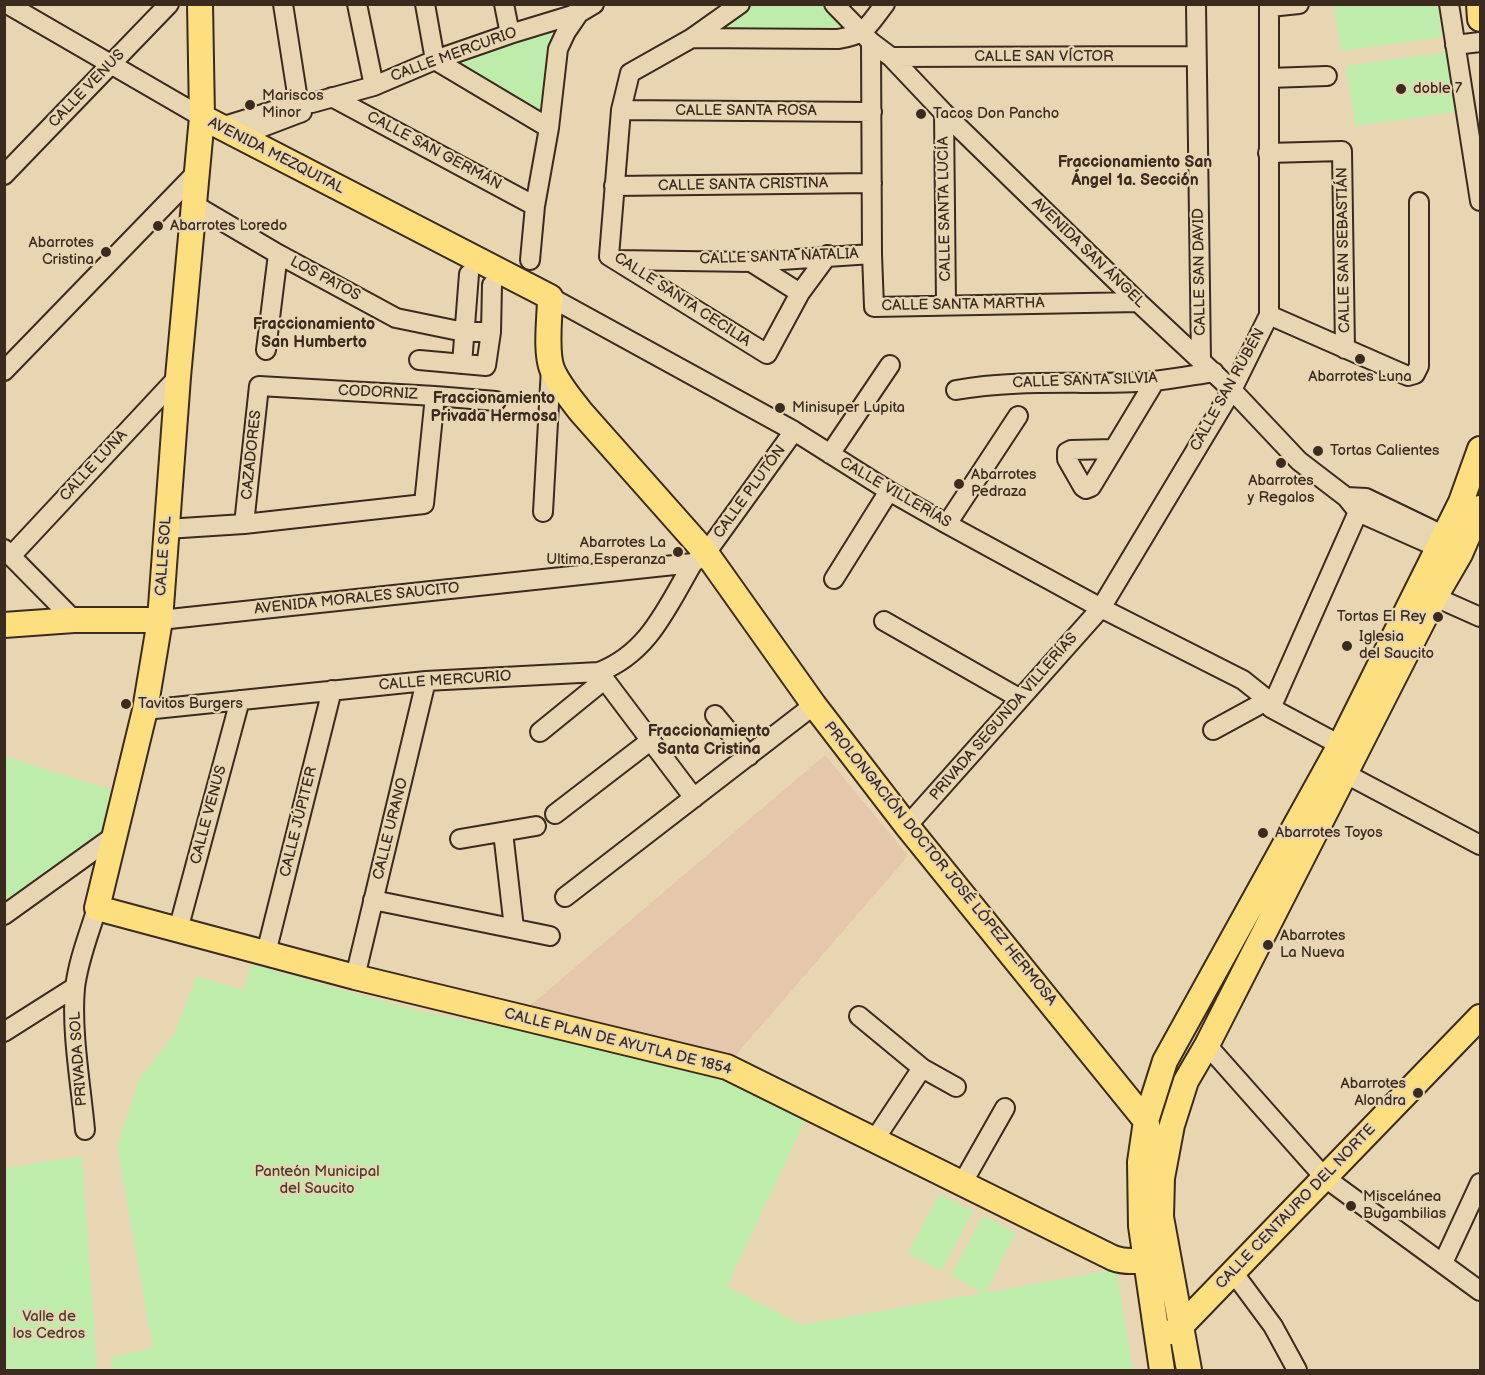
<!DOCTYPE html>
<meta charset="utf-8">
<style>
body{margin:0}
#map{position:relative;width:1485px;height:1375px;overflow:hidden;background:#e8d6b3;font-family:"Balsamiq Sans",sans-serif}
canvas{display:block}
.frame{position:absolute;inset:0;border:6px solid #3b2a1e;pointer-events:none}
</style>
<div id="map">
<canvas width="1485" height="1375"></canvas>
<div class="frame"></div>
</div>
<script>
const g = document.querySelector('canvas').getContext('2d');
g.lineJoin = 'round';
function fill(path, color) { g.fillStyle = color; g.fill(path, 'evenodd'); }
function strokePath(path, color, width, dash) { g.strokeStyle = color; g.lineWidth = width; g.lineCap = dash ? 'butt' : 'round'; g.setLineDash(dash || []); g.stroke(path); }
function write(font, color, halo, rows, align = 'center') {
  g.font = font + ' "Balsamiq Sans",sans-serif'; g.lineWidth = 4.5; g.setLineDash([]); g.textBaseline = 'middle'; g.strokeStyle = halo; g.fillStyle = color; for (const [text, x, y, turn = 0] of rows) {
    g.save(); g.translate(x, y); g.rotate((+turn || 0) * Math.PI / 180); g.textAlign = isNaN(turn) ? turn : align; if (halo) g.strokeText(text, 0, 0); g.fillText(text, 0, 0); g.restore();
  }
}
fill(new Path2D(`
 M 825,755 L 908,856 L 728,1064 L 519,1015 Z`), '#e5c7ab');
fill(new Path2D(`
 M 748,4 L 822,5 L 844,27 L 712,29 Z
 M 1334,5 L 1438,5 L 1442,37 L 1341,51 Z
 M 553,23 L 540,119 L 442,61 Z
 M 1447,52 L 1455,112 L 1355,126 L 1346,66 Z
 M 5,756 L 115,791 L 102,840 L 5,908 Z
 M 252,964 L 418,1011 L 710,1067 L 808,1114 L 727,1286 L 801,1325 L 983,1293 L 951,1275 L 983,1216 L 1016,1233 L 985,1293 L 1116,1269 L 1133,1370 L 113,1370 L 111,1357 L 153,1348 L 117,1146 L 139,1080 L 174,1034 L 197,976 L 243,990 Z
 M 82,1156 L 97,1370 L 5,1370 L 5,1168 Z
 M 939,1194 L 973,1211 L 941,1271 L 908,1253 Z`), '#beecab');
const minor = new Path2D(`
 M 7,4 L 202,117
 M 283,4 L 300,113
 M 357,4 L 374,86
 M 425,4 L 435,60 L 549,128
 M 504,4 L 510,34
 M 740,4 L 692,38 L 630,73 L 621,110 L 609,256 L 767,354 L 800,293 L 828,255
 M 834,4 L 871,42 L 891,57 L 944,113 L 1138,302 L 1232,390 L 1299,461 L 1346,497 L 1358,512 L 1439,548
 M 1196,4 L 1201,359
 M 1449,4 L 1480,201
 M 1270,7 L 1299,4
 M 692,38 L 838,39 C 867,35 868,25 885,4
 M 871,42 L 872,254 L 874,307 L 1138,302
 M 1455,45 L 1480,42
 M 891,57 L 1196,56
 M 1269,78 L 1327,76
 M 332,97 L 535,206
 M 621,110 L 872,112
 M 944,113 L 946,305
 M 221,127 L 298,103 L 312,103 L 374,86 L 435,60 L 510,34 L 579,13 L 594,4
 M 239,136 L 302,112
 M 1268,153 L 1342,151 L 1345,349
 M 4,175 L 169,4
 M 614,186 L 872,183
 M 193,204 L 278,254 L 396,318 L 464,332 L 491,332
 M 530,260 L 535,206 L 549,128 L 558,49 L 566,32 L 579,13 L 578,9
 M 616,260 L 751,262 L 872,254
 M 751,262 L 800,293
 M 550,297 L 794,431 L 889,491 L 947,524 L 1101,608 L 1243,680 L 1268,700 L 1271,708 L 1340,745
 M 1269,315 L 1408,376 L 1415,374 L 1419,366 L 1419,202
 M 266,350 L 278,254
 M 419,360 L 486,366 L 491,332 L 492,285
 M 462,364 L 469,274
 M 4,371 L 196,173
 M 956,390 C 1022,378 1088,386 1154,381 C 1174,379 1194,375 1214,372
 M 1113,449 L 1071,450 L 1067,452 L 1067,459 L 1083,487 L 1086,489 L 1091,487 L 1155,381
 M 830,454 L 890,365
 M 1346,497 L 1366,498 L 1445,536
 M 543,512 L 551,368
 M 244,524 L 259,386 L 435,396 L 496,401
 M 947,524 L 1018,416
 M 166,529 L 244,524 L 424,504 L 435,396
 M 4,549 L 74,620
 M 11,556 L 178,377
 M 834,579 L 889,491
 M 1435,597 L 1480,617
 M 160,620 L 693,563 L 706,553 L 794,431
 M 884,621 L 1019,698
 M 599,672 L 694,798
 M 1271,708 L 1358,512
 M 145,710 L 426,681 L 599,672 C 649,653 667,607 693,563
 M 715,715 L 749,756
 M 1213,730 L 1268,700
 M 540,732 L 604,680
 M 1346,774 L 1480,845
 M 555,814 L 650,741
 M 907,826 L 1101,608 L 1232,390 L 1269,315 L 1269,4
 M 503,832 L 514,928
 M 460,839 L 536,826
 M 565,897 L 814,705
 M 373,900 L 550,936
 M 4,915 L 114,836
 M 178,930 L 240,700
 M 266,953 L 332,690
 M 355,977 L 426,681
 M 859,1016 L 922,1068 L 956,1087
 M 4,1032 L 75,987
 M 1207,1045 L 1324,1177 L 1480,1291
 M 85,1130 C 81,1086 71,1031 75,988 C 78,961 89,934 97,908
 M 875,1139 L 922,1068
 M 963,1182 L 1005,1108
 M 1443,1263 L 1480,1183
 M 1233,1272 L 1273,1326 L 1297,1370`);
const major = new Path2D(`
 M 200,4 L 202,117 L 178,377 L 160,620 L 145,710 L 97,908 L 355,977 L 727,1067 L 1113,1258 C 1132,1265 1149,1258 1168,1256
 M 1479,4 L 1480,19
 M 202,117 L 550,297 C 550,317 545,351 552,369 C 558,384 571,399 581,412 L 706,553 L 814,705 L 907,826 L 1146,1121 L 1162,1178
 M 4,625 L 74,620 L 160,620
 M 1172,1332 L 1181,1326 L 1480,1017
 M 1162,1370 L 1141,1226 L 1140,1162 L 1146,1121 L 1165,1061 L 1340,745 L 1461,502 L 1480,449
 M 1189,1370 L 1161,1217 L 1162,1178 L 1172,1125 L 1186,1081 L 1207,1045 L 1435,597 L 1460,554 L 1480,508`);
strokePath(minor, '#3b2a1e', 22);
strokePath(major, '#3b2a1e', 28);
strokePath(minor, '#e8d6b3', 18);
strokePath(major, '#fedf80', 24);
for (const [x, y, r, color] of [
 [1401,89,6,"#3b2a1e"],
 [250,105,6,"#3b2a1e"],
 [921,114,6,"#3b2a1e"],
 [158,226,6,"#3b2a1e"],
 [106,252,6,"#3b2a1e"],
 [1360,359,6,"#3b2a1e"],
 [780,408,6,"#3b2a1e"],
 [1318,451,6,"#3b2a1e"],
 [1281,463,6,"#3b2a1e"],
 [959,484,6,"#3b2a1e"],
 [678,552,6,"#3b2a1e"],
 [1438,617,6,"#3b2a1e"],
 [1347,646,6,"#3b2a1e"],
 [126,704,6,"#3b2a1e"],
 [1263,833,6,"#3b2a1e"],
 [1268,945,6,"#3b2a1e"],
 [1418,1093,6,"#3b2a1e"],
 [1351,1206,6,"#3b2a1e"]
]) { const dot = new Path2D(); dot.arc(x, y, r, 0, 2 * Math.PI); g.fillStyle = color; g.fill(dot); strokePath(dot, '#e8d6b3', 2); }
write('15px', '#3b2a1e', '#e8d6b3', [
 ["CALLE MERCURIO",454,55,-20],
 ["CALLE SAN VÍCTOR",1044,57],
 ["CALLE VENUS",87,89,-46],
 ["CALLE SANTA ROSA",746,111],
 ["CALLE SAN GERMÁN",434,151,28],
 ["AVENIDA MEZQUITAL",276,156,27],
 ["CALLE SANTA CRISTINA",743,185,-1],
 ["CALLE SANTA LUCÍA",945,209,-91],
 ["CALLE SAN SEBASTIÁN",1344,250,-91],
 ["AVENIDA SAN ÁNGEL",1088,253,44],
 ["CALLE SANTA NATALIA",779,257,-2],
 ["CALLE SAN DAVID",1200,272,-91],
 ["LOS PATOS",325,279,28],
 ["CALLE SANTA CECILIA",682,300,33],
 ["CALLE SANTA MARTHA",963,305,-1],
 ["CALLE SANTA SILVIA",1085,381,-2],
 ["CALLE SAN RUBÉN",1228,390,-61],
 ["CODORNIZ",378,393,3],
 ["CAZADORES",252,455,-84],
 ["CALLE LUNA",94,466,-47],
 ["CALLE PLUTÓN",750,492,-54],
 ["CALLE VILLERÍAS",895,493,30],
 ["CALLE SOL",164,556,-86],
 ["AVENIDA MORALES SAUCITO",357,599,-6],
 ["CALLE MERCURIO",445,681,-4],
 ["PRIVADA SEGUNDA VILLERÍAS",1004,717,-49],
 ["CALLE VENUS",209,815,-75],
 ["CALLE JÚPITER",299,822,-76],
 ["CALLE URANO",391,829,-76],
 ["PROLONGACIÓN DOCTOR JOSÉ LÓPEZ HERMOSA",940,864,51],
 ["CALLE PLAN DE AYUTLA DE 1854",618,1042,14],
 ["PRIVADA SOL",79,1059,-94],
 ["CALLE CENTAURO DEL NORTE",1296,1207,-46]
]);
write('15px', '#3b2a1e', '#e8d6b3', [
 ["doble 7",1413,89],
 ["Mariscos",262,96],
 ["Minor",262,113],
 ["Tacos Don Pancho",933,114],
 ["Abarrotes Loredo",170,226],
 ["Abarrotes",94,243,"right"],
 ["Cristina",94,260,"right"],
 ["Abarrotes Luna",1360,377,"center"],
 ["Minisuper Lupita",792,408],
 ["Tortas Calientes",1330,451],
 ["Abarrotes",971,475],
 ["Pedraza",971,492],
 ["Abarrotes",1281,481,"center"],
 ["y Regalos",1281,498,"center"],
 ["Abarrotes La",666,543,"right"],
 ["Ultima Esperanza",666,560,"right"],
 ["Tortas El Rey",1426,617,"right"],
 ["Iglesia",1359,637],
 ["del Saucito",1359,654],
 ["Tavitos Burgers",138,704],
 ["Abarrotes Toyos",1275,833],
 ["Abarrotes",1280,936],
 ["La Nueva",1280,953],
 ["Abarrotes",1406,1084,"right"],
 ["Alondra",1406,1101,"right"],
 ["Miscelánea",1363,1197],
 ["Bugambilias",1363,1214]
], 'left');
write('15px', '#483d2c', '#e8d6b3', [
 ["Panteón Municipal",317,1172],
 ["del Saucito",317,1189],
 ["Valle de",49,1317],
 ["los Cedros",49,1334]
]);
write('bold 16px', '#3b2a1e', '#e8d6b3', [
 ["Fraccionamiento San",1135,163],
 ["Ángel 1a. Sección",1135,181],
 ["Fraccionamiento",314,325],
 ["San Humberto",314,343],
 ["Fraccionamiento",494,399],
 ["Privada Hermosa",494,417],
 ["Fraccionamiento",709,732],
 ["Santa Cristina",709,750]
]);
</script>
